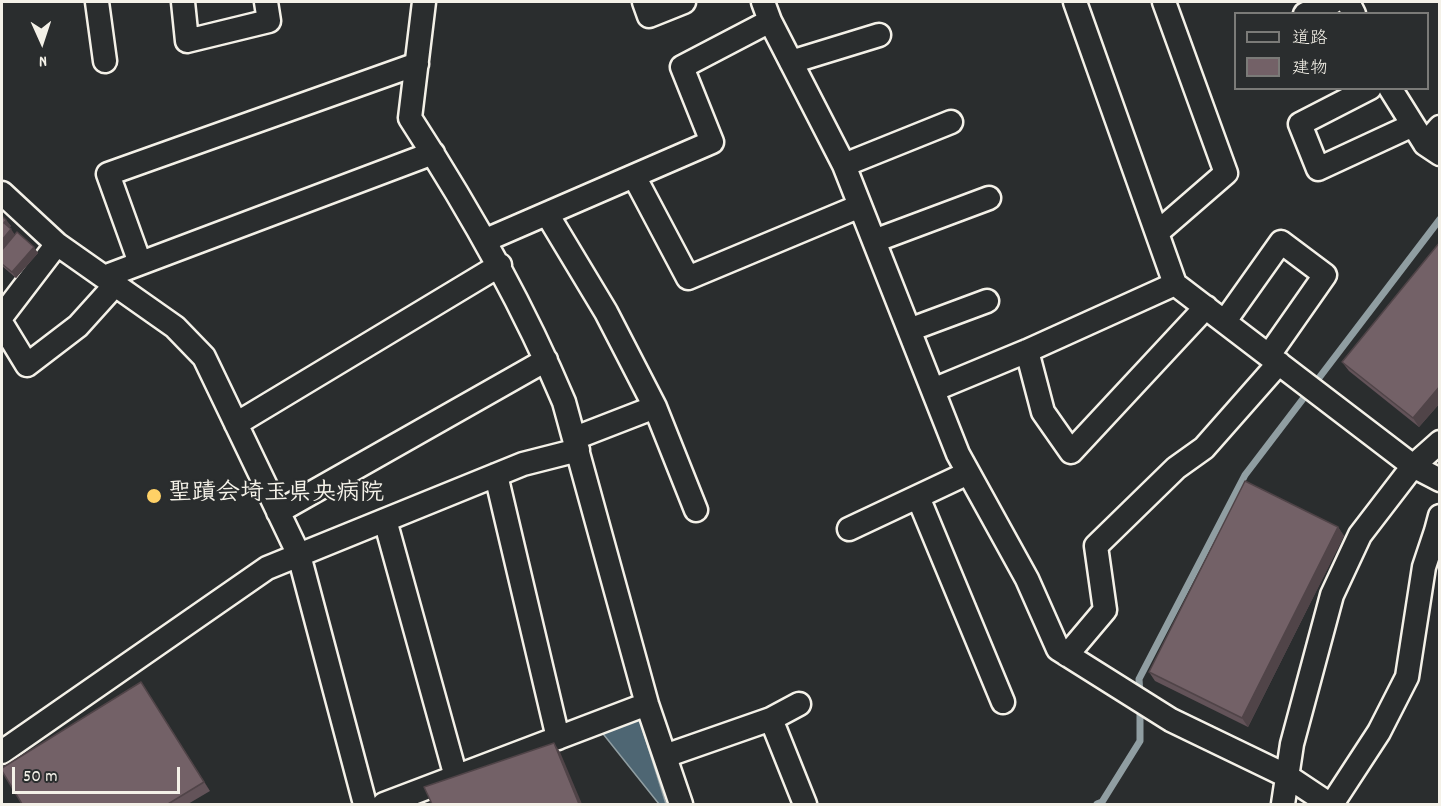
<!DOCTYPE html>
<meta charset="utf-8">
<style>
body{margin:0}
#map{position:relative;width:1441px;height:806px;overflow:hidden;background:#2a2d2e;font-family:Dekko,"Klee One",sans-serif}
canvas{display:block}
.frame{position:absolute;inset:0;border:3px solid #f4f1e8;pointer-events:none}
.legend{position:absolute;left:1234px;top:12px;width:195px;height:78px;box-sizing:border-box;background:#2a2d2e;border:2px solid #7b7b78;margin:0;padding:8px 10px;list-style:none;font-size:18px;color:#f4f1e8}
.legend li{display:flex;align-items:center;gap:12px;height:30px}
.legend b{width:30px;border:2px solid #7b7b78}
.north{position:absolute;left:12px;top:12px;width:60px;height:60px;-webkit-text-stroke:4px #2a2d2e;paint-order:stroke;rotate:177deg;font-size:16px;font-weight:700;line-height:24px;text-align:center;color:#f4f1e8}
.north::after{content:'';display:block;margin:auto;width:21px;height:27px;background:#f4f1e8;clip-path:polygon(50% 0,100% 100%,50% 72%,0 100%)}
.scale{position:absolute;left:12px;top:767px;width:168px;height:27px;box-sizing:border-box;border:3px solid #f4f1e8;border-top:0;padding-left:8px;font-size:18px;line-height:21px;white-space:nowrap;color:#f4f1e8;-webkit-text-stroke:4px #2a2d2e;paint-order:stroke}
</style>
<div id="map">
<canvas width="1441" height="806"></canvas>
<div class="frame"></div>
<ul class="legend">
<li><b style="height:8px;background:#2a2d2e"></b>道路</li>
<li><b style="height:16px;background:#736167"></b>建物</li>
</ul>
<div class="north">N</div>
<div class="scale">50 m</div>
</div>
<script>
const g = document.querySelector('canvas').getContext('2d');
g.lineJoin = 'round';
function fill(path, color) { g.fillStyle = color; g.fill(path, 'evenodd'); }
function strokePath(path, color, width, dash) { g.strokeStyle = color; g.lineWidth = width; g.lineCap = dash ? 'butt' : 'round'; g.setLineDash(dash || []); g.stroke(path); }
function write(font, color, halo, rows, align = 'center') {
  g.font = font + ' Dekko,"Klee One",sans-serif'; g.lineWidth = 4.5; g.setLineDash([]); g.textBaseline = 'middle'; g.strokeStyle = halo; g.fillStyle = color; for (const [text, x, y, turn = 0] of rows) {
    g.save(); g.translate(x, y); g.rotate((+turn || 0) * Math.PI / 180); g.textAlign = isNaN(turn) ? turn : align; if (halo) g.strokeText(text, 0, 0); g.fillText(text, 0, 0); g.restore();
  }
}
const water = new Path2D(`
 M 639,718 L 666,804 L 659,804 L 600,730 Z`);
fill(water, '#4e6673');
strokePath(water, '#909ea2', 1.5);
strokePath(new Path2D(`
 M 1140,695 L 1139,679 L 1245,475 L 1440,219
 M 1097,804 L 1102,802 L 1140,741 L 1140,706`), '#909ea2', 7);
const minor = new Path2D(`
 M 97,2 L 105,61
 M 183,2 L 187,41 L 269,21 L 266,2
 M 424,2 L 410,118 C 469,209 522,302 564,402 L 647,704 L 681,804
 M 644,2 L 649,16 L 684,2
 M 763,2 L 770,21 L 844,165 L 958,454 L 1027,579 L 1058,649 L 1171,720 L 1287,776 L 1329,804
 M 1075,2 L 1175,284 L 1413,466 L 1440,480
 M 1348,2 L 1354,14
 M 1305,14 L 1333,2
 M 791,62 L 879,35
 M 1370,88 L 1300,124 L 1318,169 L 1413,125
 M 1390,88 L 1425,144 L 1440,154
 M 1425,144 L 1440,127
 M 844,165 L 951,122
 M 634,176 L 688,278 L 860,206
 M 2,193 L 57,244 L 175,327 L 204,357 L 299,555 L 365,804
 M 547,214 L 606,312 L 655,407 L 696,510
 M 1158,232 L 1226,173 L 1164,2
 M 486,240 L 712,142 L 682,67 L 770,21
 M 874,241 L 989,198
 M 140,263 L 108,174 L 417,64
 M 104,277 L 433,153
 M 2,316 L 57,244
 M 1225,321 L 1281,242 L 1325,275 L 1269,355
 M 2,324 L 27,365 L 78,326 L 115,285
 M 909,330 L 987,301
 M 1027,351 L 1043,412 L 1071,452 L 1206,307
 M 933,390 L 1027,351 L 1175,284
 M 236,424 L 500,265
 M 575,438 L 655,407
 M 496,475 L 558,738
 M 918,497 L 1003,702
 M 278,512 L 546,360
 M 385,520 L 456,777
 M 849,529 L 968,473
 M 1067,655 L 1105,610 L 1096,546 L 1176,468 L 1204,448 L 1279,363
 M 771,719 L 805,804
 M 2,752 L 267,568 L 523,464 L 578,450
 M 665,756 L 771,719 L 799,704
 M 384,804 L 647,704
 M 1283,804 L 1292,744 L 1332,595 L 1360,535 L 1413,466 L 1440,442
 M 1332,804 L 1379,732 L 1407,677 L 1424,567 L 1436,531 L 1440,516`);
strokePath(minor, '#f4f1e8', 27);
strokePath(minor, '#2a2d2e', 22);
fill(new Path2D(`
 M 2,216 L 6,220 L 11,226 L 9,228 L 15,235 L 38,253 L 16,278 L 2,266 Z
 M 1440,242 L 1440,403 L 1419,427 L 1349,371 L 1342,362 Z
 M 1338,527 L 1344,536 L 1248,727 L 1155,681 L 1149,672 Z
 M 141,682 L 210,791 L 188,804 L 22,804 Z`), '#635359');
fill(new Path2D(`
 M 6,220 L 11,226 L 8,229 L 4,223 Z
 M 11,229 L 15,235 L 2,252 L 2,240 Z
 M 34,247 L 38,253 L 16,278 L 12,272 Z
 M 1440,386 L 1440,403 L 1419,427 L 1413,418 Z
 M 1338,527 L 1344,536 L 1248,727 L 1242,718 Z
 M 141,682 L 147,691 L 210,791 L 204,782 Z
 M 554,743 L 560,752 L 582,804 L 579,804 Z`), '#504448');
const building = new Path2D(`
 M 2,216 L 6,220 L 4,223 L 11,229 L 2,240 Z
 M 17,232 L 34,247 L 12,272 L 2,264 L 2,250 Z
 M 1440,242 L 1440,386 L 1413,418 L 1342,362 Z
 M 1245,481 L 1338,527 L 1242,718 L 1149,672 Z
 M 141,682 L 204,782 L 168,804 L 22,804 L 2,771 L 2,768 Z
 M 554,743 L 579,804 L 432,804 L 424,787 Z`);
fill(building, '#736167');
strokePath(building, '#504448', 1.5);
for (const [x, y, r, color] of [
 [154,496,8,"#ffd166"]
]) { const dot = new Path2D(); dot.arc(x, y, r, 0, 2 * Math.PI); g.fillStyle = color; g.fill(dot); strokePath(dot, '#2a2d2e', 2); }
write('bold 24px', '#f4f1e8', '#2a2d2e', [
 ["聖蹟会埼玉県央病院",168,496]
], 'left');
</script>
